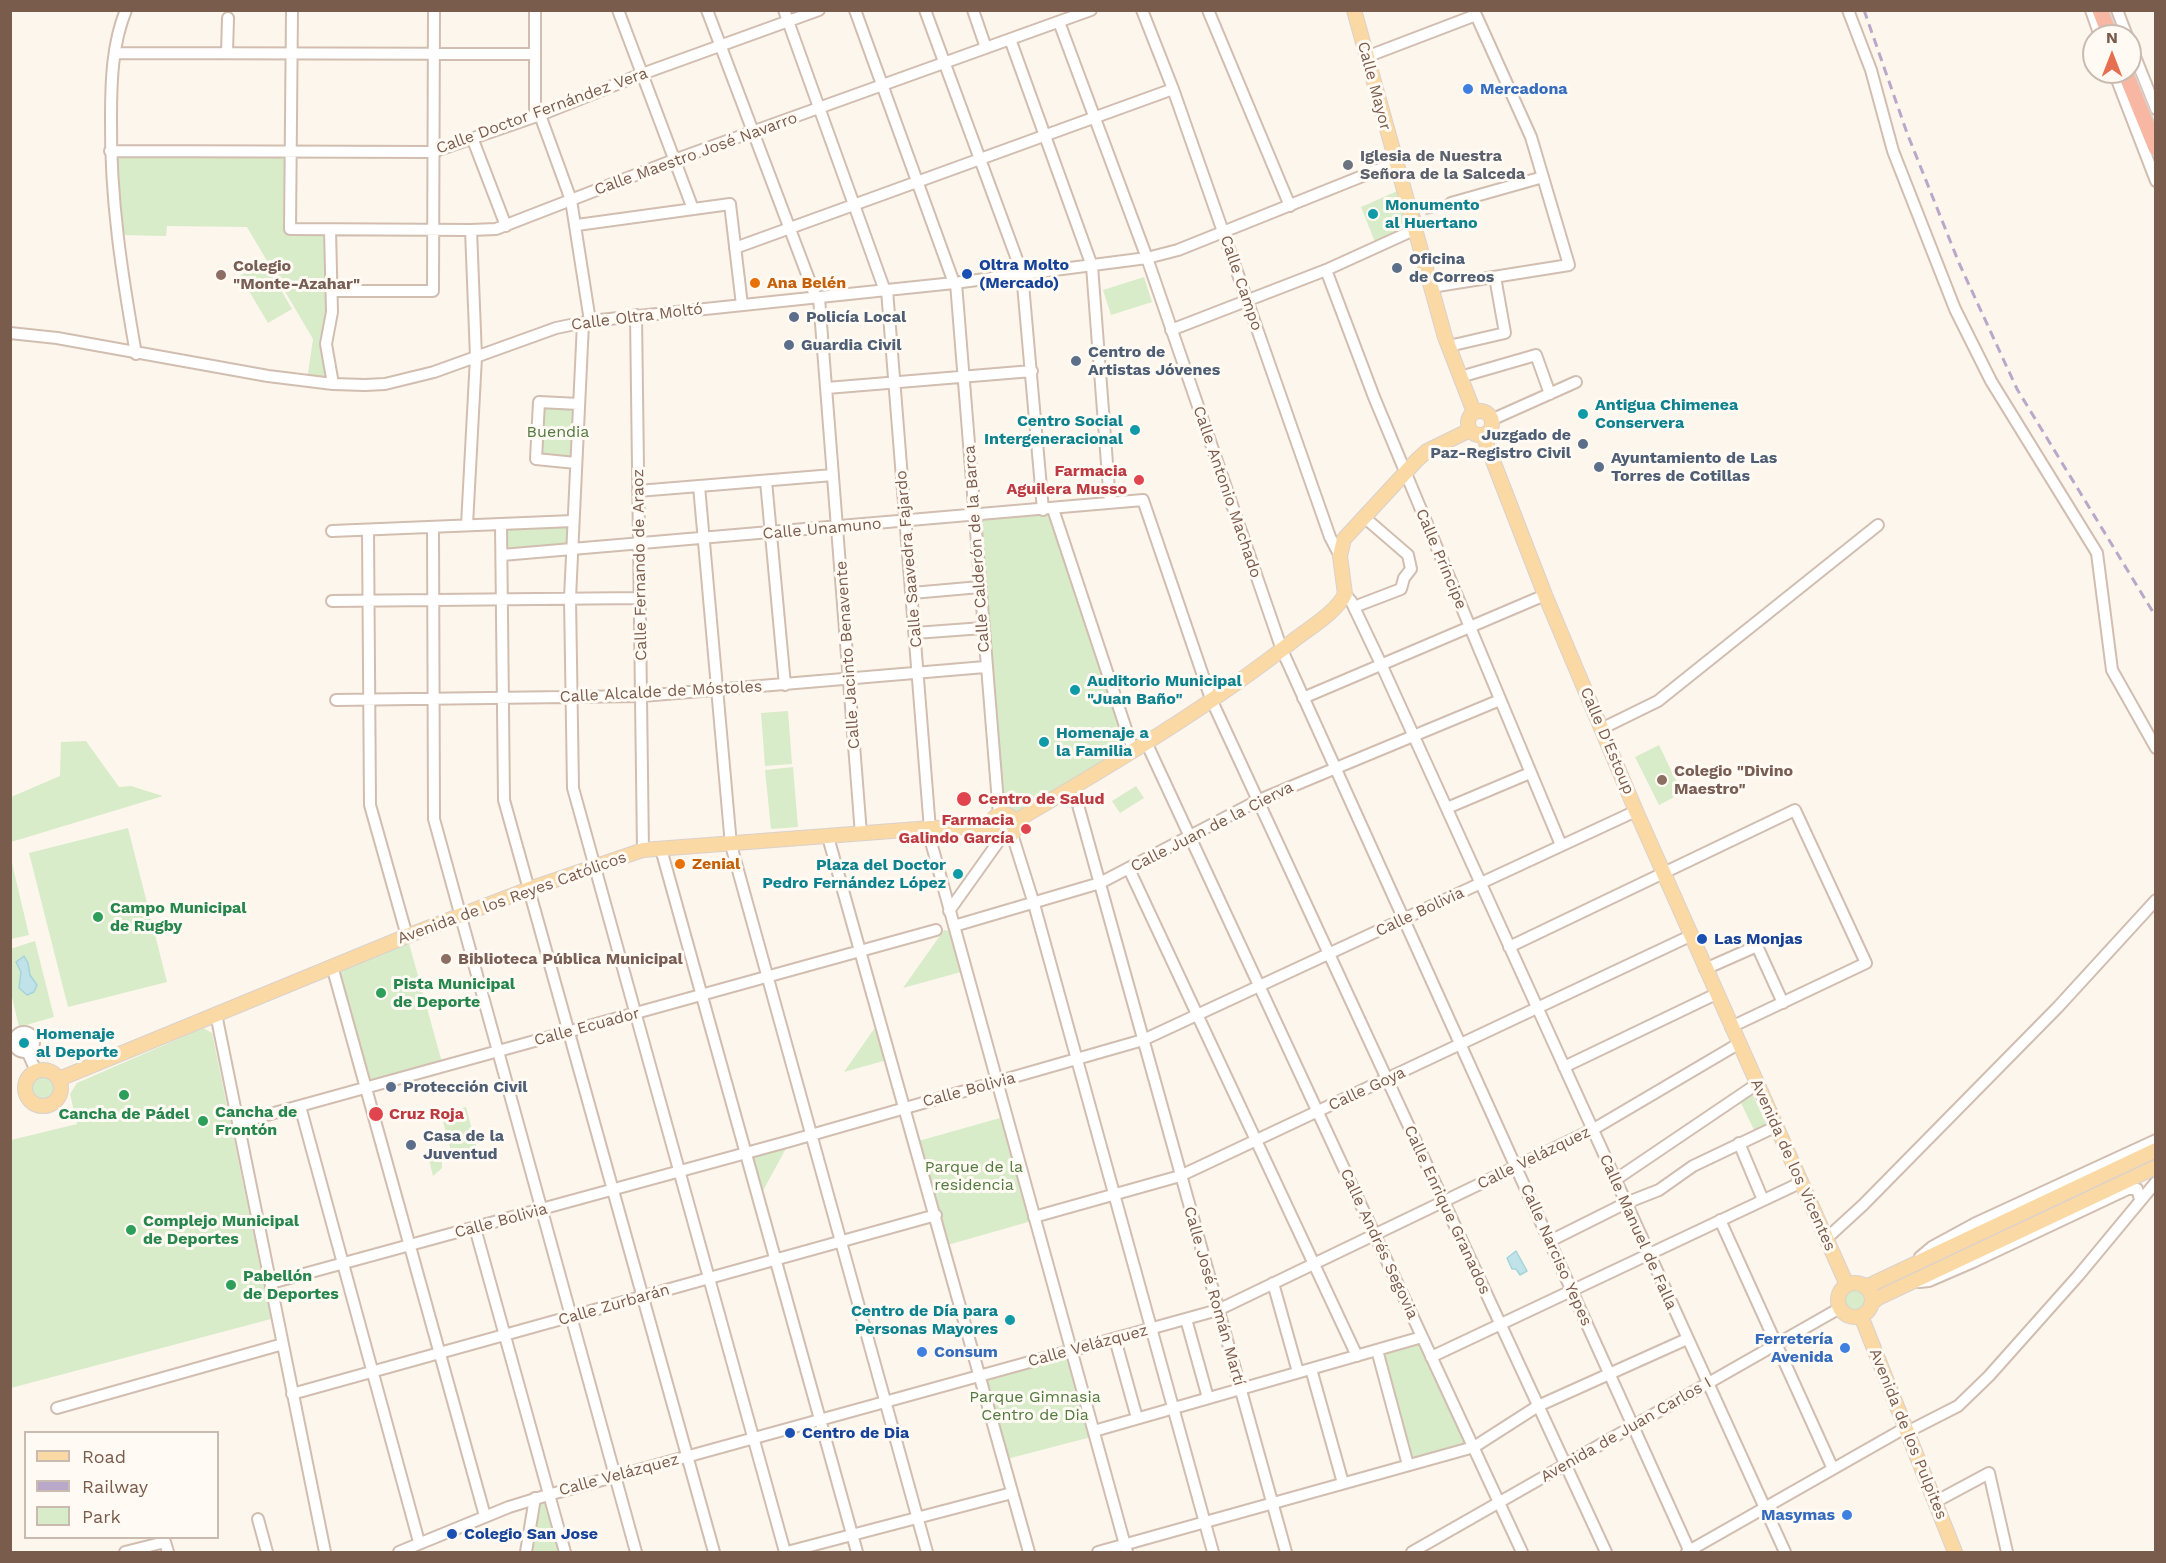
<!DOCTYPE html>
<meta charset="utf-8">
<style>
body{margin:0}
#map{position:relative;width:2166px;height:1563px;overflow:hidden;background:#fdf6ec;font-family:"Work Sans",sans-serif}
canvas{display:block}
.frame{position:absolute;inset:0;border:12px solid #7a5c4d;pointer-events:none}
.legend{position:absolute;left:24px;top:1431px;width:195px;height:108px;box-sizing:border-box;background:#fffaf3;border:2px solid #cabbb1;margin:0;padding:8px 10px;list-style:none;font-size:18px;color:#7a5c4d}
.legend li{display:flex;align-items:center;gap:12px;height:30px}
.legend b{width:30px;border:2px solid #cabbb1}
.north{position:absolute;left:2082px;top:24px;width:60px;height:60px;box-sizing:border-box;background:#fffaf3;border:2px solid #cabbb1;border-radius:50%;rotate:0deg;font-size:16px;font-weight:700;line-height:24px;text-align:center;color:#7a5c4d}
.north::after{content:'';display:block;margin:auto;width:21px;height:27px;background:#e76f51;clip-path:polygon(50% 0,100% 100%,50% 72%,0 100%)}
</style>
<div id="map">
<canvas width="2166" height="1563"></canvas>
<div class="frame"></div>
<ul class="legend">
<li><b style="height:8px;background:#fbd9a5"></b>Road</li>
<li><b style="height:8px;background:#b9a8c9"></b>Railway</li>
<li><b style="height:16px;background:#d8ecc9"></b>Park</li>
</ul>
<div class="north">N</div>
</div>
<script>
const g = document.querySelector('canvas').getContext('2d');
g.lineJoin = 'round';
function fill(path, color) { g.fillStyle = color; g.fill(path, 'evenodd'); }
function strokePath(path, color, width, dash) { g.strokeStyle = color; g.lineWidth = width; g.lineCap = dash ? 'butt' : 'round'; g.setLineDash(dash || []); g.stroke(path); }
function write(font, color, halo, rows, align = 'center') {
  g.font = font + ' "Work Sans",sans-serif'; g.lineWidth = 6; g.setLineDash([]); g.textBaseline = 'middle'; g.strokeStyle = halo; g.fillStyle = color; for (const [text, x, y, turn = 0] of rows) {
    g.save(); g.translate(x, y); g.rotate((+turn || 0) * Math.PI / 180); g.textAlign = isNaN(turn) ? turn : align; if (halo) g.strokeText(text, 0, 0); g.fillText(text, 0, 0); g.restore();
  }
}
fill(new Path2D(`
 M 110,151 L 291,152 L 290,228 L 330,230 L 327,337 L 333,384 L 307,380 L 313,339 L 247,227 L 167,226 L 166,236 L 116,235 Z
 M 1402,189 L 1414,230 L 1377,247 L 1361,207 Z
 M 264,261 L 292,309 L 268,323 L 240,276 Z
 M 1144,277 L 1152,302 L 1111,315 L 1103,290 Z
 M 539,402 L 579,404 L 576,463 L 536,459 Z
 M 1053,509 L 1133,750 L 1012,822 L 999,824 L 975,516 Z
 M 573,521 L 572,550 L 502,555 L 501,524 Z
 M 788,711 L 792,764 L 765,766 L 761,713 Z
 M 86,741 L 119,787 L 131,786 L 163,796 L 11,842 L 11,797 L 60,776 L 61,742 Z
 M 1659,745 L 1682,793 L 1659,805 L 1635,757 Z
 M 793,767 L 798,827 L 771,829 L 765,770 Z
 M 1136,786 L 1144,798 L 1120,813 L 1112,801 Z
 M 128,828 L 167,982 L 68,1007 L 29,853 Z
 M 11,859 L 29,935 L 11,939 L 10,939 Z
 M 944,930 L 949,931 L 961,972 L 903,988 Z
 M 407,936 L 443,1066 L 365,1088 L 332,966 Z
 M 35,941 L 54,1017 L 19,1027 L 11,993 L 10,949 Z
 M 203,1028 L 212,1033 L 271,1319 L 11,1388 L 11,1140 L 77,1124 L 70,1094 L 77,1083 Z
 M 874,1029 L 879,1030 L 887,1060 L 844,1072 Z
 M27 1088a16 16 0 1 1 32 0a16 16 0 1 1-32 0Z
 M 1752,1093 L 1767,1126 L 1755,1132 L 1740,1101 Z
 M 466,1107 L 479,1156 L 454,1162 L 441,1114 Z
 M 1007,1116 L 1035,1220 L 944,1246 L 915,1142 Z
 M 790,1141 L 758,1200 L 745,1153 Z
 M 442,1153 L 442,1168 L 433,1176 L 428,1156 Z
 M1843 1300a11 11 0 1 1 22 0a11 11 0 1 1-22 0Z
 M 1422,1337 L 1474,1447 L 1408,1465 L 1377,1350 Z
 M 1071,1351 L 1095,1436 L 1003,1460 L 981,1376 Z
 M 548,1495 L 565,1552 L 526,1552 L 535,1498 Z`), '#d8ecc9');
const water = new Path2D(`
 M 24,956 L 28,963 L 30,975 L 37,985 L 34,992 L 27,995 L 19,988 L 21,972 L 16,962 Z
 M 1516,1251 L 1527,1271 L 1520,1275 L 1516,1269 L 1512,1269 L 1507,1258 Z`);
fill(water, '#bfe3e8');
strokePath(water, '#a5d3da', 1.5);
strokePath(new Path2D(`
 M 1410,215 L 1451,203`), '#dcd0c4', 10, [10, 5]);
const minor = new Path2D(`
 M 126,10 C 112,44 111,82 111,118 C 110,199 122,275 136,354
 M 292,10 L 290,229 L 471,230 L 496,229 L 674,160 L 1091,10
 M 535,10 L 535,117
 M 618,10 L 693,209
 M 707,10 L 816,298
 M 784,10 L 885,291
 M 855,10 L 954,283
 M 925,10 L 1022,273 L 1043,510
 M 973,10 L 986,48
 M 1142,10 L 1173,89 L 1330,537 L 1340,556
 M 1208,10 L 1290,206
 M 1848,10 L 1871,70 L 1893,151 L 1955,309 L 1991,381 L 2097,553 L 2112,670 L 2156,748
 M 2091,10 L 2100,36
 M 2117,10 L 2127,36
 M 1059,22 L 1147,258 L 1282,650 L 1690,1552
 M 1010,39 L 1092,266 L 1110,503
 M 2130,44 L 2156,109
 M 115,53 L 535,54
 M 227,53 L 228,18
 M 1366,57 L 1476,15 L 1531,137 L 1569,265 L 1431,287
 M 2114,72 L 2156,181
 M 540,115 L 571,200 L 590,321
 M 473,140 L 506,226
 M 110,151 L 433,152 L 540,115 L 642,74 L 819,10
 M 1451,203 L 1543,177
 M 577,225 L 730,204 L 742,305
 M 330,230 L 332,312 L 326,344 L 333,384
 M 735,248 L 1173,89
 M 1326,270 L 1374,397 L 1561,845
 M 956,283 L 999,815
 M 887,290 L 931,842 L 1127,1552
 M 332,291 L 433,291 L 434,10
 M 819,298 L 861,834
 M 636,315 L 643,850
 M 583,323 L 570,598 L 573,788 L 785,1552
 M 1171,330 L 1326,270 L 1414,230
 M 10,333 L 57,338 L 268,376 L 333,384 L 365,385 L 385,384 L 434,372 L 556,328 L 590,321 L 954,283 L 1147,258 L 1178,250 L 1395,163
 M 1449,346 L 1505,333 L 1495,277
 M 1460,377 L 1536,355 L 1550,394
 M 827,388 L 1032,371
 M 1491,420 L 1576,382
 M 576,463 L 536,459 L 539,402 L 579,404
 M 766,481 L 785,685
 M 699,486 L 731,845 L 927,1552
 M 638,491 L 833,475
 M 1053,509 L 1133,750
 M 501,524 L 504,800 L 714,1552
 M 467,525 L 476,357 L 471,230
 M 433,527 L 434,819 L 636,1552
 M 368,530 L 370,805 L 407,936
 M 332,531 L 573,521
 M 502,555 L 1143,500 L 1211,699 L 1606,1552
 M 912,593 L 980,587
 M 1345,594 L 1351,601 L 1381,664 L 1785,1552
 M 332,601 L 641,598
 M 1354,607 L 1401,589 L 1404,578 L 1411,569 L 1408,555 L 1364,517
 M 915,633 L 983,628
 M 1303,698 L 1545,595
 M 336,700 L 642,696 L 985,667
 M 1601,729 L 1658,701 L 1878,525
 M 1146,742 L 1522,1552
 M 1073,787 L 1286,1552
 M 1447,808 L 1530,773
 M 1012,834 L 1034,904 L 1213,1552
 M 828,837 L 1029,1552
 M 661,849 L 857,1552
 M 1129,869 L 1357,1356
 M 949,911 L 1001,838
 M 954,926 L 1100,883 L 1259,800 L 1500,700
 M 1509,947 L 1795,810 L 1866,963 L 1731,1027
 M 332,966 L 485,1516
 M 1705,969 L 1757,946 L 1783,1003
 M 216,1014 L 325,1552
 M14 1042a10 10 0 1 1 20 0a10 10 0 1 1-20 0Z
 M 27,1051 L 36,1071
 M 1564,1067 L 1716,994
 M 300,1106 L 419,1542
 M 238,1123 L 936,930
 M 1739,1143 L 1763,1200
 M 1615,1180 L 1757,1084
 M 1034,1217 L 1180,1176 L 1690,936
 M 1720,1220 L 1833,1469
 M 475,1228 L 565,1552
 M 1827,1238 L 1863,1205 L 2058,1007 L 2156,900
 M 1550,1241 L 1626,1203 L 1659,1190 L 1693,1166 L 1777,1126
 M 1920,1257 L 1932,1247 L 1978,1222 L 2156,1140
 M 1919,1282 L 1929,1281 L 1973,1262 L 2128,1189 L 2137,1189 L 2140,1199
 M 271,1283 L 790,1141 L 1143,1040 L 1636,811
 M 1273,1283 L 1298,1372
 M 1186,1319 L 1208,1398
 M 1115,1339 L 1137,1418
 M 1377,1350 L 1408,1465
 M 1431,1357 L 1802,1182
 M 1311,1369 L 1343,1483
 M 292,1394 L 936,1215
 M 57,1408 L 283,1344
 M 1094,1431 L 1422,1337
 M 1907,1432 L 1958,1406 L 1989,1376 L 2078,1276 L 2156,1182
 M 1935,1502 L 1989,1473 L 2007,1552
 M 258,1519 L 267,1552
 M 125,1552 L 165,1542 L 168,1552
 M 399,1552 L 509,1507 L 548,1495 L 1218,1310 L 1592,1130 L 1738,1044
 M 526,1552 L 535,1498
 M 787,1552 L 1012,1493
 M 1098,1552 L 1474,1447 L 1538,1406 L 1687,1339
 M 1412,1552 L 1840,1308
 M 1687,1552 L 1905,1428`);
const major = new Path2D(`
 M 1354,10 L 1445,337 L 1474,412
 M1468 423a12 12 0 1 1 24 0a12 12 0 1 1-24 0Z
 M 1483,435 L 1545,595 L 1636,811 L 1847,1285
 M991 826a12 12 0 1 1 24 0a12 12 0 1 1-24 0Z
 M 1014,822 C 1111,765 1210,707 1298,637 C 1314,625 1336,612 1345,594 L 1340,556 L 1344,539 L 1417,460 L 1427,451 L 1470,430
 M25 1088a18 18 0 1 1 36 0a18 18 0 1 1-36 0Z
 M 59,1079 L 407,936 L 529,889 L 643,850 L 931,828 L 991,827
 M1838 1300a17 17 0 1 1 34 0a17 17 0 1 1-34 0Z
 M 1863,1286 L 1870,1285 L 2156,1150
 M 1871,1304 L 1878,1298 L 2156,1167
 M 1861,1316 L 1955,1552`);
const highway = new Path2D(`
 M 2100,10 L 2110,36
 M 2125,72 L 2156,148`);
strokePath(minor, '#d1beb0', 14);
strokePath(major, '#dad1cd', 16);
strokePath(highway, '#dad1cd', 18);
strokePath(minor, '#fff', 10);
strokePath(major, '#fbd9a5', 14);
strokePath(highway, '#f7b7a3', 15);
strokePath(new Path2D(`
 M 1864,10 L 1907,133 L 1959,263 L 2017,389 L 2156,617`), '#b9a8c9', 3, [9, 6]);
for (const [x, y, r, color] of [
 [1468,89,6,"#3f7fe0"],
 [1348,165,6,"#6b7280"],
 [1373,214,6,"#0f9aa8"],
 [1397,268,6,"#5c6f8a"],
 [967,274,6,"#1a4fb4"],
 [221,275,6,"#8d6e63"],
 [755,283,6,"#e8710a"],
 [794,317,6,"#5c6f8a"],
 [789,345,6,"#5c6f8a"],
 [1076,361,6,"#5c6f8a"],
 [1583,414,6,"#0f9aa8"],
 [1135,430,6,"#0f9aa8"],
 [1583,444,6,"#5c6f8a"],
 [1599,467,6,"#5c6f8a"],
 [1139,480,6,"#e0444e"],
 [1075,690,6,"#0f9aa8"],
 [1044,742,6,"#0f9aa8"],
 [1662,780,6,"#8d6e63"],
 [964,799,8,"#e0444e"],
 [1026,829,6,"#e0444e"],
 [680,864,6,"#e8710a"],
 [958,874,6,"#0f9aa8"],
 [98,917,6,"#2e9e5b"],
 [1702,939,6,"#1a4fb4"],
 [446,959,6,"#8d6e63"],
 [381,993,6,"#2e9e5b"],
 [24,1043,6,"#0f9aa8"],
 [391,1087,6,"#5c6f8a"],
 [124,1095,6,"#2e9e5b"],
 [376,1114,8,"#e0444e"],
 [203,1121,6,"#2e9e5b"],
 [411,1145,6,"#5c6f8a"],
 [131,1230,6,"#2e9e5b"],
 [231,1285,6,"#2e9e5b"],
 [1010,1320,6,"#0f9aa8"],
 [1845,1348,6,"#3f7fe0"],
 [922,1352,6,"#3f7fe0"],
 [790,1433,6,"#1a4fb4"],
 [1847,1515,6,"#3f7fe0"],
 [452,1534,6,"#1a4fb4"]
]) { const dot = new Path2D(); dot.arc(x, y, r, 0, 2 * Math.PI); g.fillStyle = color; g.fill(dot); strokePath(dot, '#fffaf3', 2); }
write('16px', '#7a5c4d', '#fffaf3', [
 ["Calle Mayor",1374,86,75],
 ["Calle Doctor Fernández Vera",542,111,-20],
 ["Calle Maestro José Navarro",696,154,-20],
 ["Calle Campo",1241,283,71],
 ["Calle Oltra Moltó",637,317,-7],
 ["Calle Antonio Machado",1227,492,71],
 ["Calle Unamuno",822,529,-5],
 ["Calle Calderón de la Barca",977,549,-94],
 ["Calle Saavedra Fajardo",909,559,-95],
 ["Calle Príncipe",1441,559,67],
 ["Calle Fernando de Araoz",640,565,-91],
 ["Calle Jacinto Benavente",848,655,-94],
 ["Calle Alcalde de Móstoles",661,692,-3],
 ["Calle D'Estoup",1607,741,67],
 ["Calle Juan de la Cierva",1212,827,-27],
 ["Avenida de los Reyes Católicos",512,898,-20],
 ["Calle Bolivia",1420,912,-25],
 ["Calle Ecuador",587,1027,-15],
 ["Calle Goya",1367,1089,-25],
 ["Calle Bolivia",969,1090,-15],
 ["Calle Velázquez",1534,1158,-26],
 ["Avenida de los Vicentes",1793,1165,66],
 ["Calle Enrique Granados",1447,1210,65],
 ["Calle Bolivia",501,1221,-15],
 ["Calle Manuel de Falla",1638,1232,66],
 ["Calle Andrés Segovia",1379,1244,65],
 ["Calle Narciso Yepes",1556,1255,66],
 ["Calle José Román Martí",1214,1296,74],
 ["Calle Zurbarán",614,1305,-16],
 ["Calle Velázquez",1088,1346,-15],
 ["Avenida de Juan Carlos I",1626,1430,-30],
 ["Avenida de los Pulpites",1908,1434,68],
 ["Calle Velázquez",619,1475,-15]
]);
write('bold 16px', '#366cbe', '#fffaf3', [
 ["Mercadona",1480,89],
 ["Ferretería",1833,1339,"right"],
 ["Avenida",1833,1357,"right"],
 ["Consum",934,1352],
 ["Masymas",1835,1515,"right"]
], 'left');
write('bold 16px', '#5b616d', '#fffaf3', [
 ["Iglesia de Nuestra",1360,156],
 ["Señora de la Salceda",1360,174]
], 'left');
write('bold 16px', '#0d838f', '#fffaf3', [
 ["Monumento",1385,205],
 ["al Huertano",1385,223],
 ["Antigua Chimenea",1595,405],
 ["Conservera",1595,423],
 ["Centro Social",1123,421,"right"],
 ["Intergeneracional",1123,439,"right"],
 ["Auditorio Municipal",1087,681],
 ["\"Juan Baño\"",1087,699],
 ["Homenaje a",1056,733],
 ["la Familia",1056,751],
 ["Plaza del Doctor",946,865,"right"],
 ["Pedro Fernández López",946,883,"right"],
 ["Homenaje",36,1034],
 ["al Deporte",36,1052],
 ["Centro de Día para",998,1311,"right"],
 ["Personas Mayores",998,1329,"right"]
], 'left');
write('bold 16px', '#4e5e75', '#fffaf3', [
 ["Oficina",1409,259],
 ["de Correos",1409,277],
 ["Policía Local",806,317],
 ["Guardia Civil",801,345],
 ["Centro de",1088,352],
 ["Artistas Jóvenes",1088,370],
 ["Juzgado de",1571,435,"right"],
 ["Paz-Registro Civil",1571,453,"right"],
 ["Ayuntamiento de Las",1611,458],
 ["Torres de Cotillas",1611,476],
 ["Protección Civil",403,1087],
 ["Casa de la",423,1136],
 ["Juventud",423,1154]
], 'left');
write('bold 16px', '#164399', '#fffaf3', [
 ["Oltra Molto",979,265],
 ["(Mercado)",979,283],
 ["Las Monjas",1714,939],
 ["Centro de Dia",802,1433],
 ["Colegio San Jose",464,1534]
], 'left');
write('bold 16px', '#785e54', '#fffaf3', [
 ["Colegio",233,266],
 ["\"Monte-Azahar\"",233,284],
 ["Colegio \"Divino",1674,771],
 ["Maestro\"",1674,789],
 ["Biblioteca Pública Municipal",458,959]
], 'left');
write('bold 16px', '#c56008', '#fffaf3', [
 ["Ana Belén",767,283],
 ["Zenial",692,864]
], 'left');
write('16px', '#537a41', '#fffaf3', [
 ["Buendia",558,432],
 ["Parque de la",974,1167],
 ["residencia",974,1185],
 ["Parque Gimnasia",1035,1397],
 ["Centro de Dia",1035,1415]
]);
write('bold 16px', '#be3a42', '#fffaf3', [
 ["Farmacia",1127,471],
 ["Aguilera Musso",1127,489],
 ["Centro de Salud",978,799,"left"],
 ["Farmacia",1014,820],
 ["Galindo García",1014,838],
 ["Cruz Roja",389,1114,"left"]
], 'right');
write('bold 16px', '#27864d', '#fffaf3', [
 ["Campo Municipal",110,908],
 ["de Rugby",110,926],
 ["Pista Municipal",393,984],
 ["de Deporte",393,1002],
 ["Cancha de",215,1112],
 ["Frontón",215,1130],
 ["Cancha de Pádel",124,1114,"center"],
 ["Complejo Municipal",143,1221],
 ["de Deportes",143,1239],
 ["Pabellón",243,1276],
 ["de Deportes",243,1294]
], 'left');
</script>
